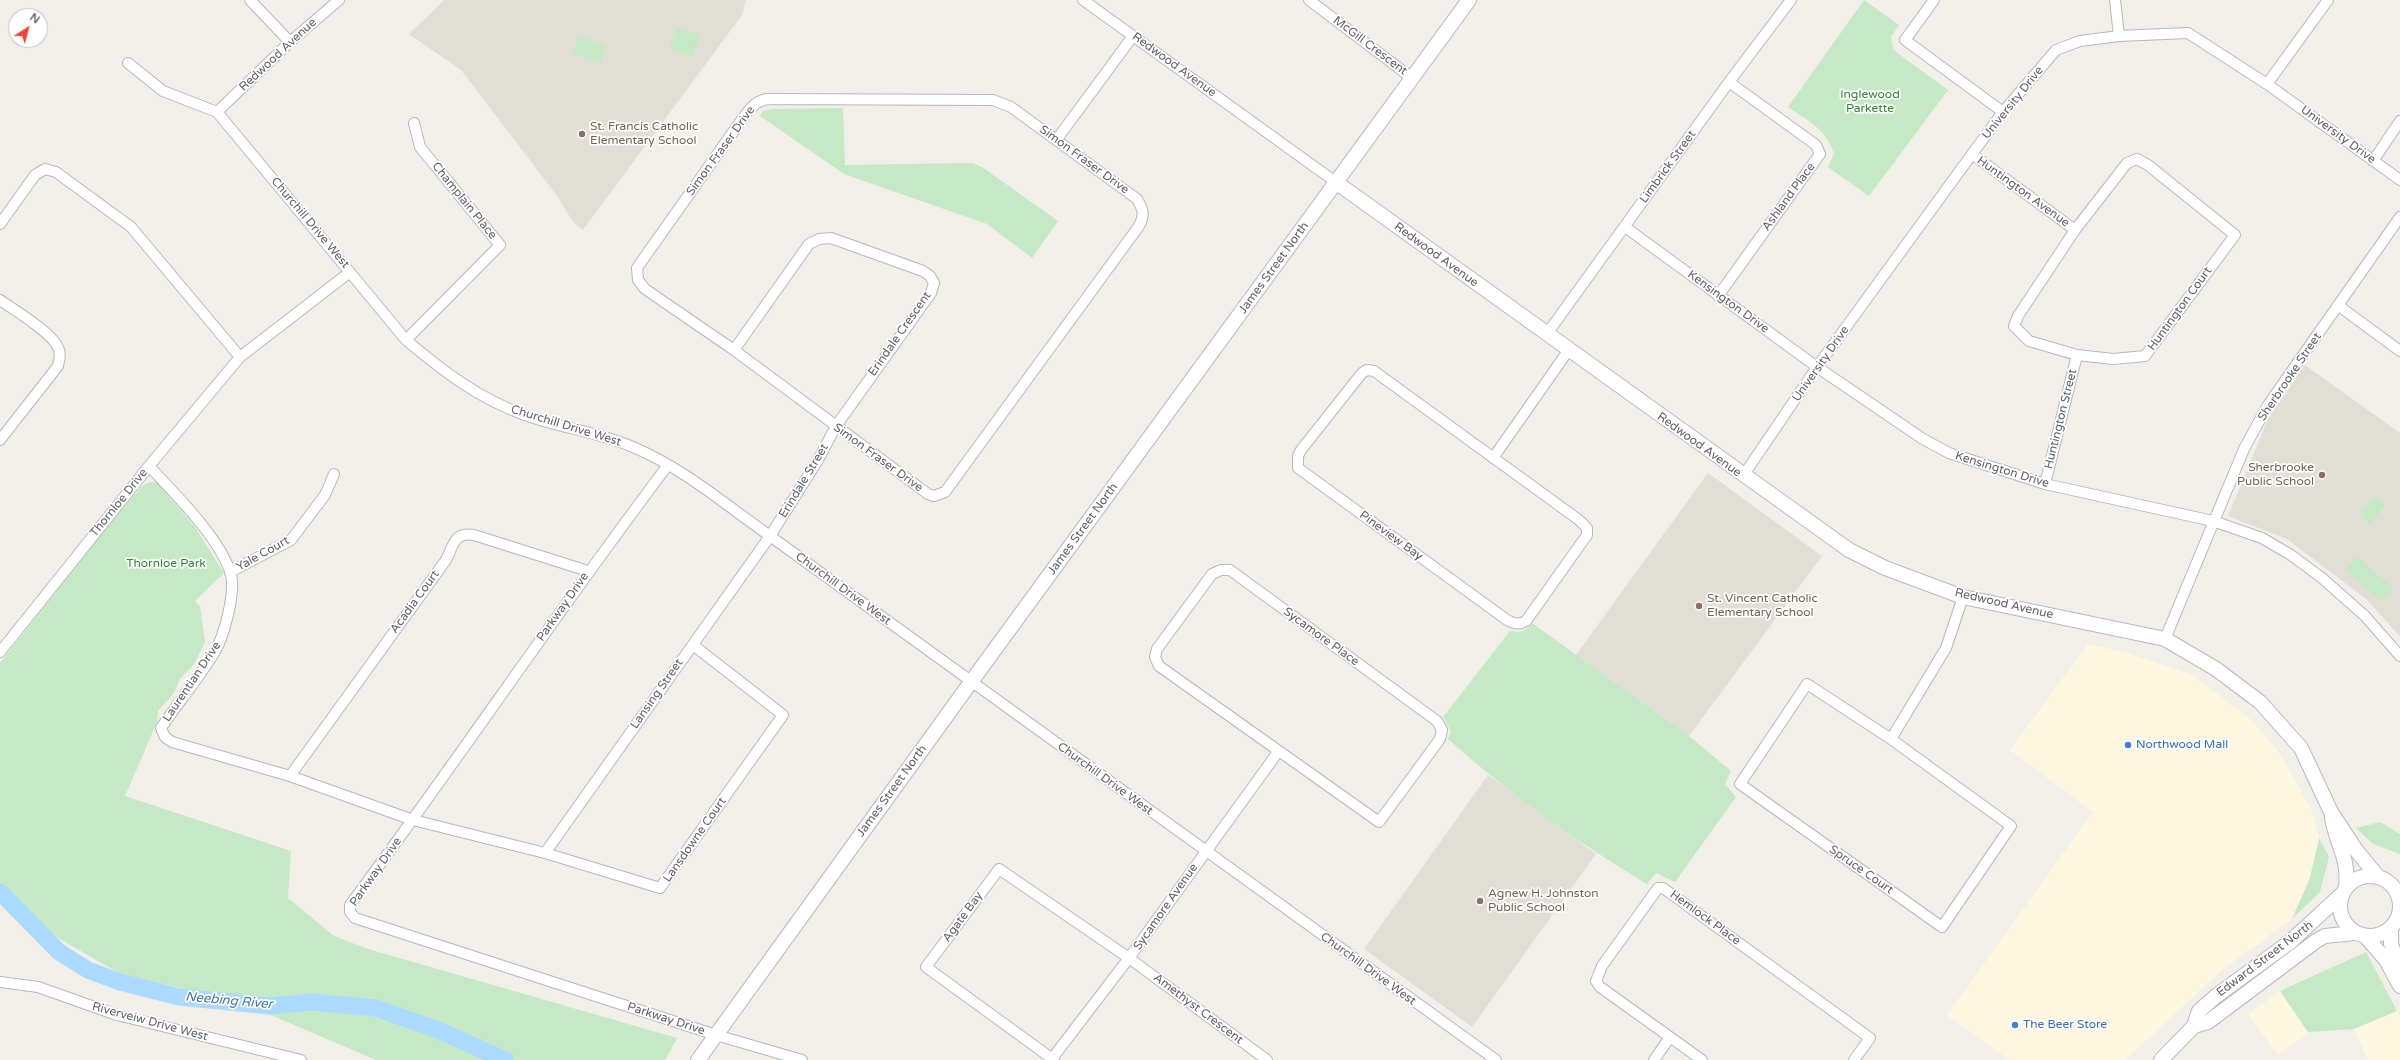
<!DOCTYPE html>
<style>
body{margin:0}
#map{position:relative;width:2400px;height:1060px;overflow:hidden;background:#f1efe8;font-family:"Varela Round",sans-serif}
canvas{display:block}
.north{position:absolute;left:8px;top:8px;width:40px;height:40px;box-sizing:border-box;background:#fff;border:1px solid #bfc1c3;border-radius:50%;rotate:36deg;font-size:11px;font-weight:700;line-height:16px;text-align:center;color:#5f6368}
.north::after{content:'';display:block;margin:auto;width:14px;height:18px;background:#ea4335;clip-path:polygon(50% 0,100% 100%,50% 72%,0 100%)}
</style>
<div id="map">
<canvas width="2400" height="1060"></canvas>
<div class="north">N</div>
</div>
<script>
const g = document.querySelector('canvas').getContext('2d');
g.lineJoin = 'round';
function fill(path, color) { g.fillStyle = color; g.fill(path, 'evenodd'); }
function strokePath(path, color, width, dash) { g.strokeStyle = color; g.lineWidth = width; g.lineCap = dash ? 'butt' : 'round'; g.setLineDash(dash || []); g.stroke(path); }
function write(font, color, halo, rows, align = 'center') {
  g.font = font + ' "Varela Round",sans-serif'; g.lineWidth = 3.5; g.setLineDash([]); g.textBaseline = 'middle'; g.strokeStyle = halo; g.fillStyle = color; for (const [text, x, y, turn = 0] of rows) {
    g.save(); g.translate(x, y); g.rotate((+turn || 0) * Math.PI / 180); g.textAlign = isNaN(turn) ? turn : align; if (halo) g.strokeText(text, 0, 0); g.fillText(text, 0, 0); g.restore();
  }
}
fill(new Path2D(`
 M 2088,644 L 2131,654 L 2192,675 L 2251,720 L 2280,754 L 2312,811 L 2319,838 L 2310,878 L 2292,919 L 2223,969 L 2125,1060 L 2009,1060 L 1947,1015 L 2093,812 L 2010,750 Z
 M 2280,991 L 2308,1032 L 2278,1055 L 2248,1014 Z
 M 2397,1011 L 2400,1016 L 2400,1060 L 2368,1060 L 2354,1029 Z`), '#fef7e0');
fill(new Path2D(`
 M 444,0 L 746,0 L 742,15 L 583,230 L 573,222 L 558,197 L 461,70 L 409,34 Z
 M 2305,365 L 2400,433 L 2400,636 L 2366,599 L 2287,539 L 2228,516 L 2268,419 Z
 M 1708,473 L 1822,556 L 1689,736 L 1576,655 Z
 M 1488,775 L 1596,854 L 1472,1027 L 1364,949 Z`), '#e1ded6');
fill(new Path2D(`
 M 1864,0 L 1899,25 L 1891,37 L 1893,48 L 1896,52 L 1948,90 L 1869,196 L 1828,167 L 1834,154 C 1826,128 1809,122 1788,107 Z
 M 676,27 L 700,35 L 693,57 L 669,49 Z
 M 578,36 L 607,45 L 601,63 L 572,54 Z
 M 843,108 L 845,165 L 972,163 L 982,167 L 1058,221 L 1032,258 L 987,224 L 844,174 L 760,116 L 763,111 L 772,109 Z
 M 151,482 L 157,483 L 195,527 L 224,573 L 195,601 L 200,606 L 205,642 L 194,664 L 180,679 L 174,693 L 158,711 L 157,722 L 125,796 L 291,851 L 288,898 L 334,936 L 368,949 L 677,1038 L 665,1060 L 376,1060 L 238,1001 L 122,975 L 0,904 L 0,663 L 112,521 L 143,485 Z
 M 2374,496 L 2386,504 L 2370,524 L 2359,516 Z
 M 2357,556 L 2394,589 L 2382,602 L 2345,570 Z
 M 1532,623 L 1689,736 L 1731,771 L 1725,784 L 1736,797 L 1675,882 L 1656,873 L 1647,884 C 1577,842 1509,794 1448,739 L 1451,731 L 1443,717 L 1510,631 C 1521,633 1525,632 1532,623 Z
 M 2380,822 L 2400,834 L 2400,854 L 2373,844 L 2356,828 Z
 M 2319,838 L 2329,857 L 2320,892 L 2292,919 L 2310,878 Z
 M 2366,952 L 2397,1011 L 2354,1029 L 2308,1032 L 2280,991 Z`), '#c5e8c5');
strokePath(new Path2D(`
 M 0,892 L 59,952 L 88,970 L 120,982 L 179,997 L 270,1006 L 312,1002 L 376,1008 L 438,1030 L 505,1060`), '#aadaff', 17);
const street = new Path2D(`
 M 250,0 L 290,42
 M 1083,0 L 1337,183
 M 1309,0 L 1412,78
 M 1934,0 L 1905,40 L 2003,112
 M 2115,0 L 2119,36
 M 128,63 L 163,91 L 217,112 L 406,340 C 443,371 479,399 525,415 C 561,428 598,432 633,447 C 683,468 726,505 770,536 L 1496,1060
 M 2267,84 L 2328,0
 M 767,99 L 993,100 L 1011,107 L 1137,199 C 1143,209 1145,215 1139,226 L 945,492 L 934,496 L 928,494 L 734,350 L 645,289 L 638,280 L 637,268 L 738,125 C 747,113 752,102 767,99 Z
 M 217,112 L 290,42 L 339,0
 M 1057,139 L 1133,36
 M 1972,154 L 2075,230
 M 2137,159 L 2148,165 L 2235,235 L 2145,356 L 2113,359 L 2077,355 L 2029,341 L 2014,326 L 2018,316 L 2075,230 L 2127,163 Z
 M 2373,161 L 2400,121
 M 0,224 L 35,175 L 45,169 L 56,172 L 131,227 L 240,357
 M 1625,227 L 1817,367 L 1923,439 L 1949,453 L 2045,484 L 2213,521 L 2262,538 L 2291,555 L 2322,578 L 2365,616 L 2400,656
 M 1718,296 L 1820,154 L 1816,145 L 1729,82
 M 0,300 C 14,310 55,334 59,350 C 61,356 59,360 58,366 L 0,440
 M 2339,306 L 2400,351
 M 1546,335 L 1729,82 L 1791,0
 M 406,340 L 500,245 L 420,147 L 414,123
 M 1367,370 L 1374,371 L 1579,520 L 1587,528 L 1587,535 L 1526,621 C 1519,625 1515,624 1507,620 L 1298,468 L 1298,456 L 1301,450 L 1362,373 Z
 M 1493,458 L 1568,351
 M 668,465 C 559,609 458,760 350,905 L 350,912 L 355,918 L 716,1035 L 802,1060
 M 149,466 C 175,494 217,535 230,571 C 237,590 224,637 214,653 C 198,679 178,703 161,728 L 165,737 L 172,742 L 290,776 L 413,820 L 545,853 L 660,888 L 783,715 L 693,645
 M 1743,476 L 1817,367 L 1972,154 L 2003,112 L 2056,50 L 2080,41 L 2119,36 L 2188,33 L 2267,84 L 2400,180
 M 2045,484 L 2077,355
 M 1221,570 L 1230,570 L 1437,721 L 1442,730 L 1440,739 L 1379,822 L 1159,666 L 1155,657 L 1157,649 L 1212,574 Z
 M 230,572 L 291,540 L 325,495 L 334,474
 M 2165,639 L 2244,449 L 2268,405 L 2400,217
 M 0,652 L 149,466 L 240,357 L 350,272
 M 1807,684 L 1891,739 L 2011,826 L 1942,927 L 1740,784 Z
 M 1891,739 L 1946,648 L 1963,597
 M 290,776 L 446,560 C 454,544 454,532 474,535 L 588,571
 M 545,853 L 770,536 L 818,460 L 836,426 L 931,293 L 934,283 L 930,276 L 923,271 L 831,238 L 819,239 L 809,244 L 734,350
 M 0,982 L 38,987 L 117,1015 L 301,1060
 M 1051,1060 L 1129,958 L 1278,752
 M 1054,1060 L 926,967 L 999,869 L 1129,958 L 1267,1060
 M 1654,1060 L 1670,1037
 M 1702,1060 L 1600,987 L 1596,981 L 1602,966 L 1658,888 L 1663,888 L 1870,1038 L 1854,1060`);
const secondary = new Path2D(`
 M 1337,183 L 1849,550 L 1885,568 L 1963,597 L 2165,639 L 2216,669 L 2260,702 L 2301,748 L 2331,812 L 2356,850 L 2378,877
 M 2332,818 C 2337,847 2349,856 2346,887
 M2340 906a30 30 0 1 1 60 0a30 30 0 1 1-60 0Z
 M 2391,928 L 2391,944 L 2400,970
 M 2366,937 L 2386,960 L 2400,986
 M 2194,1026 L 2208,1022 L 2316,941 L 2325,936 L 2354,933
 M 698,1060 L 971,682 L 1469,0
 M 2161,1060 L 2194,1026 L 2199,1011 L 2216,996 L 2290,942 L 2341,895`);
strokePath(street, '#b5b8bc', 12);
strokePath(secondary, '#b6babf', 16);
strokePath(street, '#fff', 10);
strokePath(secondary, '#fff', 14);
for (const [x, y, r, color] of [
 [582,134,4,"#8d6e63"],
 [2322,475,4,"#8d6e63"],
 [1699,606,4,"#8d6e63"],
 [2128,745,4,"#3f7fe0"],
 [1480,901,4,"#8d6e63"],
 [2015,1025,4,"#3f7fe0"]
]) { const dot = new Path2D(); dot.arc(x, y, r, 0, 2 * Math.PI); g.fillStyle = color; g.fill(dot); strokePath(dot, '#fff', 1.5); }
write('12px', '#5f6368', '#fff', [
 ["McGill Crescent",1370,46,37],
 ["Redwood Avenue",278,55,-43],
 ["Redwood Avenue",1174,65,36],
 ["University Drive",2013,103,-51],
 ["University Drive",2338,135,36],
 ["Simon Fraser Drive",721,151,-54],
 ["Simon Fraser Drive",1084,160,36],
 ["Limbrick Street",1668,167,-54],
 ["Huntington Avenue",2023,192,36],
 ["Ashland Place",1789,197,-54],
 ["Champlain Place",464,201,51],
 ["Churchill Drive West",310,223,50],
 ["Redwood Avenue",1436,255,36],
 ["James Street North",1274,268,-54],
 ["Kensington Drive",1728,302,36],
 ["Huntington Court",2180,309,-54],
 ["Erindale Crescent",900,334,-55],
 ["University Drive",1821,364,-55],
 ["Sherbrooke Street",2290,377,-56],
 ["Huntington Street",2061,419,-76],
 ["Churchill Drive West",566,426,17],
 ["Redwood Avenue",1699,445,36],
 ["Simon Fraser Drive",878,458,36],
 ["Kensington Drive",2002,470,17],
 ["Erindale Street",804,481,-59],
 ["Thornloe Drive",119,503,-51],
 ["James Street North",1083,529,-54],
 ["Pineview Bay",1391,536,36],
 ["Yale Court",263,554,-29],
 ["Churchill Drive West",843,589,36],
 ["Acadia Court",415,602,-54],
 ["Redwood Avenue",2004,604,13],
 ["Parkway Drive",563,607,-55],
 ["Sycamore Place",1321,637,36],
 ["Laurentian Drive",192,682,-56],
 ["Lansing Street",657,694,-55],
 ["Churchill Drive West",1105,779,36],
 ["James Street North",892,791,-54],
 ["Lansdowne Court",695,840,-55],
 ["Spruce Court",1861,870,35],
 ["Parkway Drive",376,872,-55],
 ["Sycamore Avenue",1166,907,-55],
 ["Agate Bay",963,917,-54],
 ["Hemlock Place",1705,918,36],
 ["Edward Street North",2265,959,-37],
 ["Churchill Drive West",1368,969,36],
 ["Amethyst Crescent",1198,1009,37],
 ["Parkway Drive",666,1019,18],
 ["Riverveiw Drive West",150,1022,15]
]);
write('12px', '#348238', '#fff', [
 ["Inglewood",1870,95],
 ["Parkette",1870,109],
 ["Thornloe Park",166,564]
]);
write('12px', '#785e54', '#fff', [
 ["St. Francis Catholic",590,127],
 ["Elementary School",590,141],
 ["Sherbrooke",2314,468,"right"],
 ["Public School",2314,482,"right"],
 ["St. Vincent Catholic",1707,599],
 ["Elementary School",1707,613],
 ["Agnew H. Johnston",1488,894],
 ["Public School",1488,908]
], 'left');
write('12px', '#366cbe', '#fff', [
 ["Northwood Mall",2136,745],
 ["The Beer Store",2023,1025]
], 'left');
write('italic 13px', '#4174aa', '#fff', [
 ["Neebing River",229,1001,5]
]);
</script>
